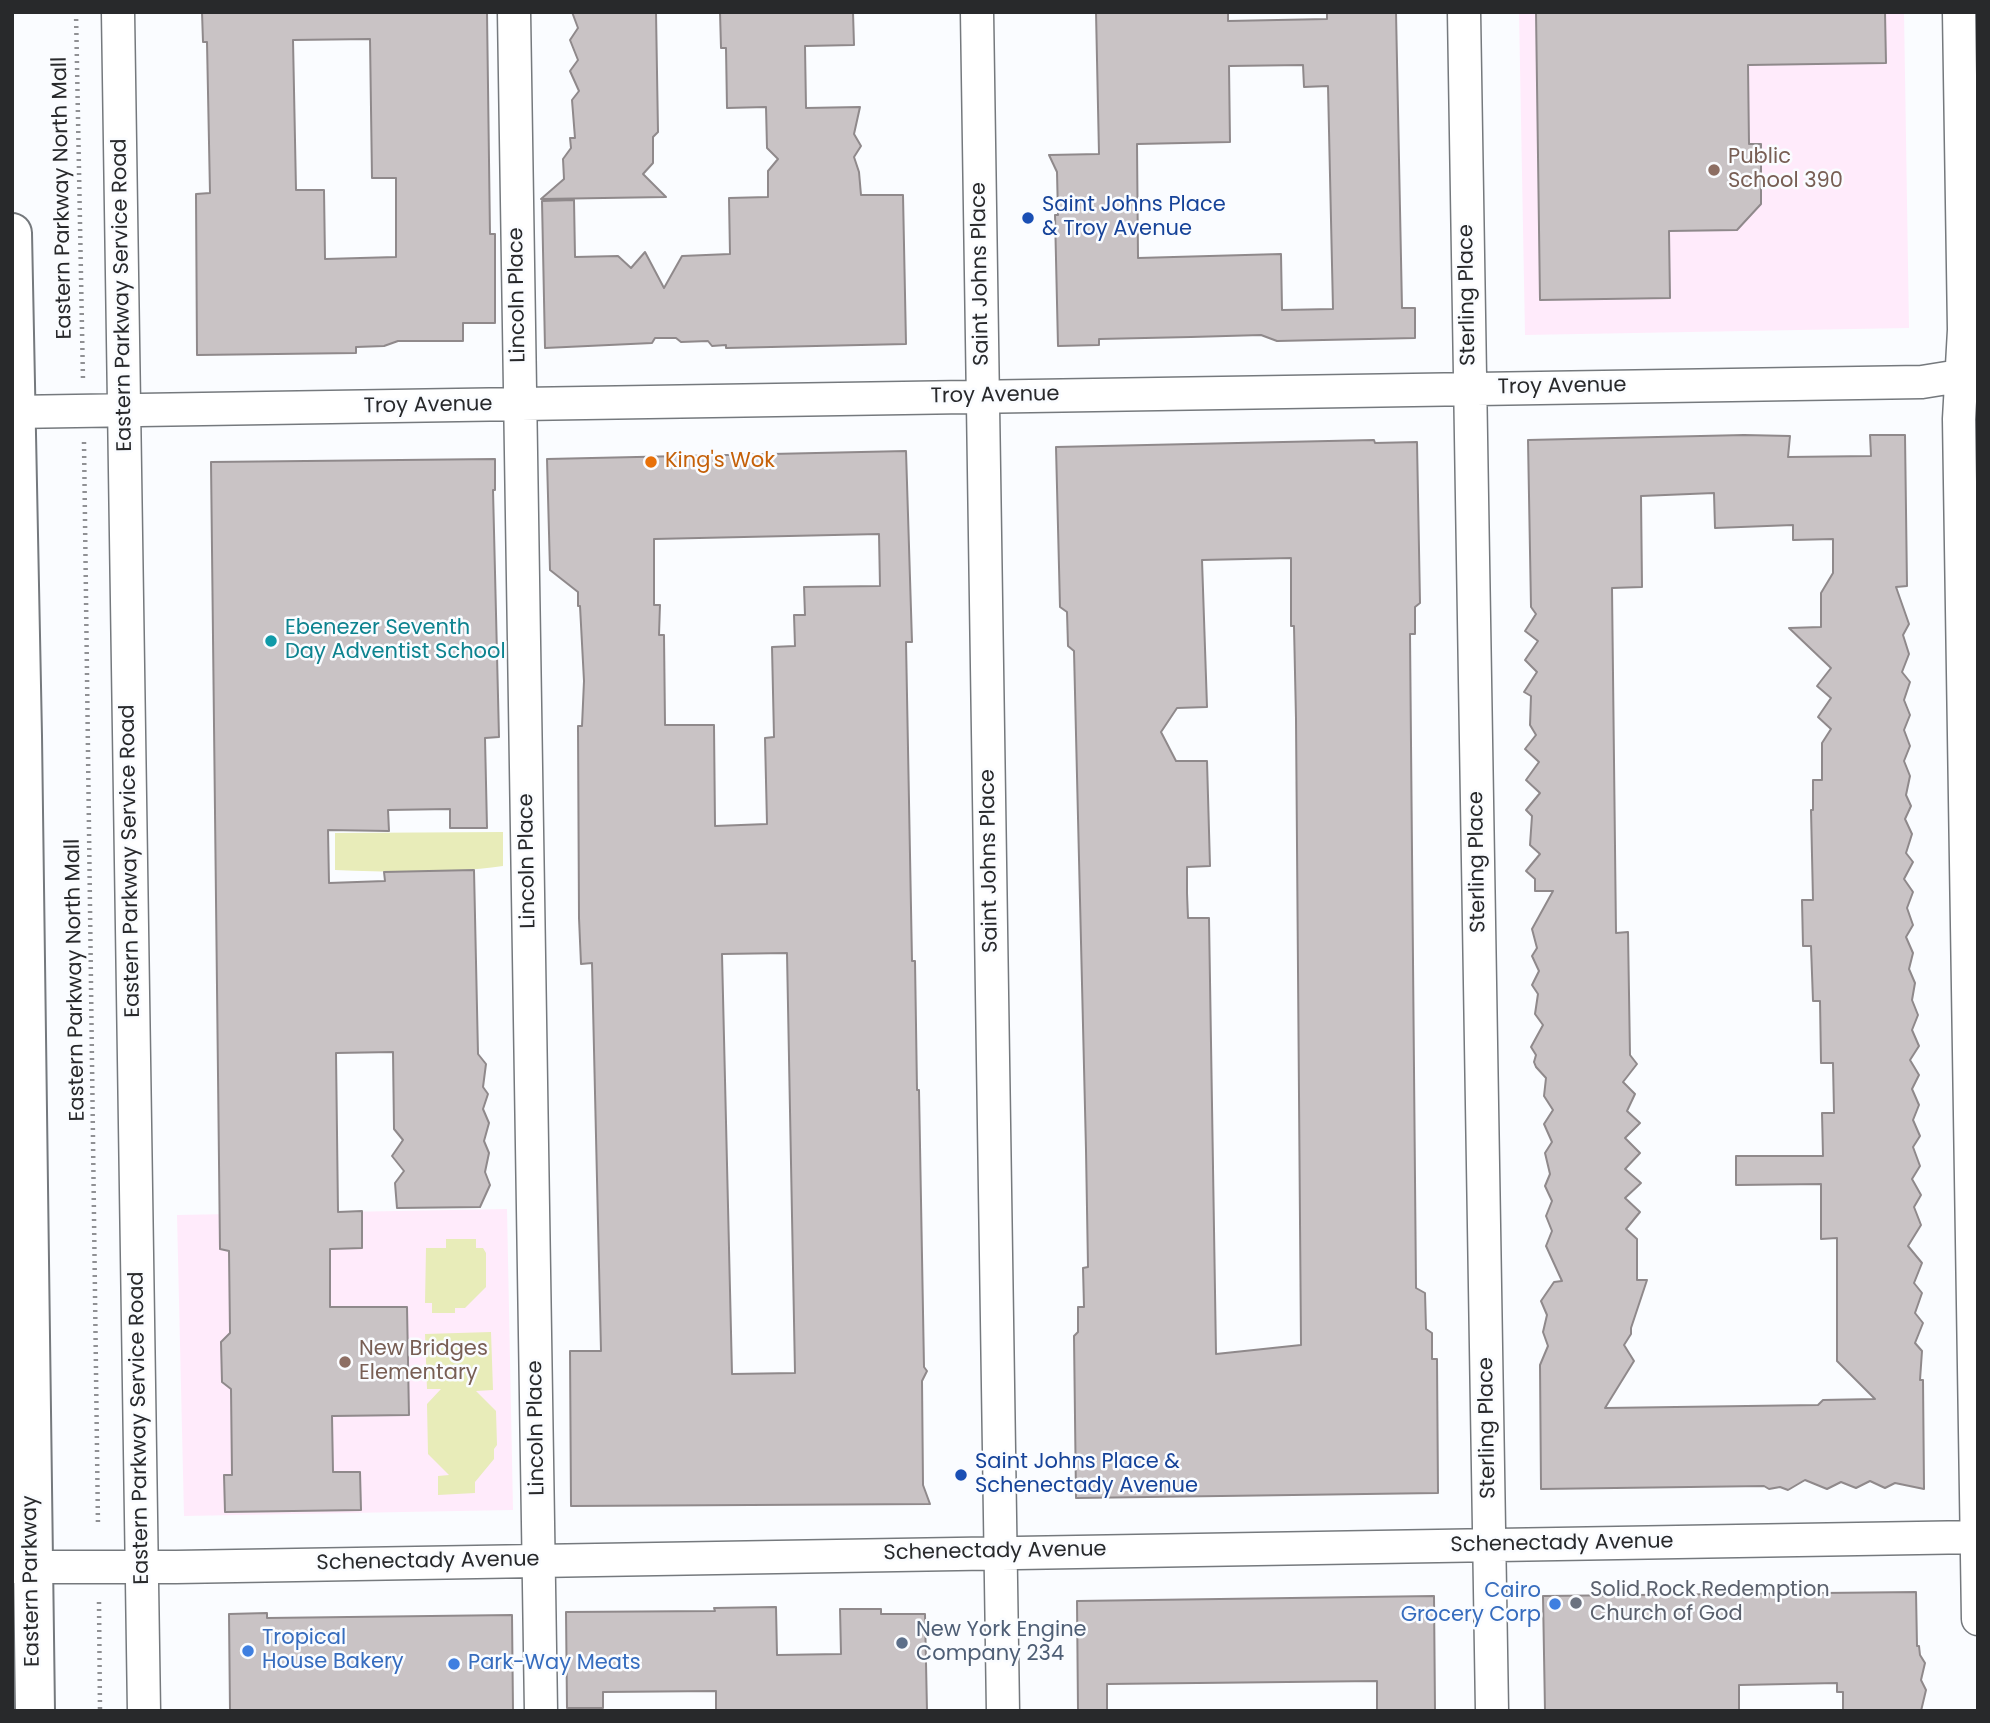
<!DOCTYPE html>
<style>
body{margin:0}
#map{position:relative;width:1990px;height:1723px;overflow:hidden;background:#fafcff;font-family:Poppins,sans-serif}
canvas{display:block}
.frame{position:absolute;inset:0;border:14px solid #28292b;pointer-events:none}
</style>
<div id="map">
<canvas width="1990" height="1723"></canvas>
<div class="frame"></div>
</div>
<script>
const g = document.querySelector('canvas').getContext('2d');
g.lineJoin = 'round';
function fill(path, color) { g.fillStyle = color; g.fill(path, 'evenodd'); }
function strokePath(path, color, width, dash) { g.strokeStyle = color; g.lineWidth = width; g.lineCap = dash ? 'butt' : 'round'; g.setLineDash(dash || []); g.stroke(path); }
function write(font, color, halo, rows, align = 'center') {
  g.font = font + ' Poppins,sans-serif'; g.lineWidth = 5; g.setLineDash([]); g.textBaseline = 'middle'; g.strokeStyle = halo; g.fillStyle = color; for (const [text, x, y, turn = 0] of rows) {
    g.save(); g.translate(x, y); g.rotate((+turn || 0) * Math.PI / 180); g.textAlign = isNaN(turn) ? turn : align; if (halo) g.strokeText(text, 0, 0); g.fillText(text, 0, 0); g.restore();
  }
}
fill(new Path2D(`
 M 1519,12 L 1904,12 L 1909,328 L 1525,335 Z
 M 507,1209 L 513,1510 L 184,1516 L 177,1215 Z`), '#ffebfb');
fill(new Path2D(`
 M 503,832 L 503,866 C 448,874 391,872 335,870 L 335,833 Z
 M 446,1239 L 476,1239 L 476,1248 L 483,1248 L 486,1253 L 486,1287 L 465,1308 L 455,1308 L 455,1313 L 432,1313 L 432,1303 L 425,1303 L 426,1248 L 446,1248 Z
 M 491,1332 L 493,1390 L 476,1391 L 496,1411 L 497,1445 L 494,1449 L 494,1459 L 475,1482 L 475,1493 L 438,1495 L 438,1476 L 449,1475 L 428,1454 L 427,1404 L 441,1389 L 427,1389 L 425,1334 Z`), '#e8ecb9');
const building = new Path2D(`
 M 202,12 L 487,12 L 490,234 L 495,234 L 495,323 L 463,323 L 463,341 L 398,341 L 384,346 L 356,347 L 356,353 L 197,355 L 196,194 L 210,193 L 207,42 L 203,42 ZM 370,39 L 372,178 L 396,178 L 396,257 L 325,259 L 324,190 L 296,190 L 293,40 Z
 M 572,12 L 656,12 L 658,132 L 653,137 L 653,163 L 643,174 L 666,197 L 541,199 L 564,179 L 563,159 L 571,148 L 570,138 L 575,138 L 572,100 L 579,91 L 570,71 L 578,60 L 570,40 L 578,28 Z
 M 720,12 L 853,12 L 854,45 L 805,46 L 806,108 L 860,107 L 854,134 L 861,146 L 854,157 L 859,172 L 861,195 L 903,195 L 906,344 L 726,348 L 726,345 L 712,346 L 708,341 L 681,342 L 676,338 L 655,338 L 652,343 L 545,348 L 542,201 L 574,200 L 575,257 L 618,256 L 631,268 L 645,252 L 664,288 L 682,256 L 730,254 L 729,198 L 768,197 L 768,171 L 778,159 L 767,148 L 766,107 L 727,108 L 726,48 L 721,48 Z
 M 1096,12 L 1228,12 L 1228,21 L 1327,19 L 1327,12 L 1396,12 L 1402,308 L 1415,308 L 1415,338 L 1277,341 L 1261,335 L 1191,337 L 1099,339 L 1099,345 L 1058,346 L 1055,215 L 1058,215 L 1057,172 L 1049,155 L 1099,154 ZM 1303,65 L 1304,87 L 1328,86 L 1333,309 L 1282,310 L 1281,254 L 1138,258 L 1137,144 L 1230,142 L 1229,66 Z
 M 1536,12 L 1885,12 L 1886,63 L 1748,65 L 1749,144 L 1761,144 L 1761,204 L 1737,230 L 1669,231 L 1670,298 L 1540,300 Z
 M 1744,435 L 1790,436 L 1788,457 L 1871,456 L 1870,435 L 1905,435 L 1907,586 L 1896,587 L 1909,624 L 1903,635 L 1909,654 L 1902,672 L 1910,682 L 1904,700 L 1910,715 L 1904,730 L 1910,746 L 1904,761 L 1910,776 L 1906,795 L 1911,806 L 1905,819 L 1912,834 L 1906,853 L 1913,862 L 1904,879 L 1913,892 L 1907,908 L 1913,925 L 1906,937 L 1913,953 L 1909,969 L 1915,983 L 1912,1000 L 1918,1015 L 1912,1030 L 1919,1046 L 1910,1060 L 1919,1075 L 1912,1089 L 1919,1105 L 1913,1120 L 1920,1136 L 1913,1147 L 1920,1166 L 1912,1179 L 1921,1195 L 1914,1207 L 1921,1225 L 1908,1246 L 1922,1263 L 1914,1283 L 1922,1293 L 1915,1313 L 1923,1323 L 1915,1343 L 1922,1351 L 1920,1380 L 1923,1380 L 1924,1489 L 1895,1483 L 1885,1488 L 1870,1481 L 1856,1488 L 1841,1482 L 1827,1489 L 1805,1480 L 1788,1490 L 1780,1487 L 1769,1489 L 1764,1486 L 1541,1489 L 1540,1365 L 1548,1346 L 1543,1332 L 1547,1315 L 1541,1301 L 1554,1282 L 1562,1281 L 1546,1246 L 1552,1231 L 1546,1216 L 1552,1201 L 1545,1186 L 1550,1174 L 1545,1153 L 1552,1142 L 1544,1124 L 1553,1110 L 1544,1096 L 1546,1078 L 1536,1067 L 1534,1062 L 1536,1055 L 1531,1047 L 1543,1025 L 1535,1014 L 1538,994 L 1532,985 L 1539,971 L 1532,956 L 1537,948 L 1532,929 L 1553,891 L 1535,891 L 1535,879 L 1526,871 L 1540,854 L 1530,845 L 1532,816 L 1526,810 L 1540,793 L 1526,780 L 1539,762 L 1525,749 L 1536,735 L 1530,725 L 1531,696 L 1524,692 L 1537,672 L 1525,660 L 1538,641 L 1525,631 L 1536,614 L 1531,607 L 1528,440 ZM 1714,493 L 1715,528 L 1793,525 L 1793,540 L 1833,539 L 1833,573 L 1821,593 L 1821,627 L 1789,628 L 1831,668 L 1817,686 L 1831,698 L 1818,717 L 1831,729 L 1822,743 L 1822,780 L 1813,780 L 1813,810 L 1811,810 L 1813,900 L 1802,900 L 1803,946 L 1811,946 L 1813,1001 L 1820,1001 L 1821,1063 L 1833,1063 L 1834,1113 L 1822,1113 L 1823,1156 L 1736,1156 L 1736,1185 L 1821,1184 L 1821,1239 L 1837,1238 L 1837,1361 L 1875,1399 L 1823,1400 L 1818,1405 L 1605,1408 L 1634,1361 L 1624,1345 L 1631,1334 L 1631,1328 L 1647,1280 L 1637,1280 L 1637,1239 L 1626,1229 L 1640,1212 L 1625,1198 L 1641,1183 L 1625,1169 L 1640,1153 L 1625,1138 L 1640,1123 L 1627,1111 L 1635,1094 L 1623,1082 L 1637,1064 L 1630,1055 L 1628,932 L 1616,933 L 1612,588 L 1642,587 L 1641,496 Z
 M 1374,440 L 1375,443 L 1417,442 L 1420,603 L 1415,607 L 1415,634 L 1410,634 L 1416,1288 L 1425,1293 L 1426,1329 L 1432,1333 L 1432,1359 L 1437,1359 L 1438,1493 L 1076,1498 L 1074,1336 L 1078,1332 L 1078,1307 L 1084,1307 L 1083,1268 L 1088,1267 L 1086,1150 L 1074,651 L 1068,646 L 1067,612 L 1060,607 L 1056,447 ZM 1291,558 L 1291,626 L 1294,626 L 1296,719 L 1301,1345 L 1216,1354 L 1209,918 L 1188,918 L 1187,893 L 1187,867 L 1210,866 L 1207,761 L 1176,761 L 1161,732 L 1177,708 L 1207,707 L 1202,560 Z
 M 906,451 L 912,642 L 906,642 L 912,961 L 915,961 L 917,1090 L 919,1090 L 924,1367 L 927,1371 L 922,1381 L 923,1485 L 930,1504 L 571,1506 L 570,1351 L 601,1351 L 600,1309 L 592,963 L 581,964 L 579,918 L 578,726 L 582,726 L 584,681 L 580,606 L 578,606 L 578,592 L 550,570 L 547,459 ZM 879,534 L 880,586 L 804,587 L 805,615 L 794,615 L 795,646 L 772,647 L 774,737 L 765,738 L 767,824 L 715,826 L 714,725 L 665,725 L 664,635 L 659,635 L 660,605 L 654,605 L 654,539 ZM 787,953 L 795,1373 L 732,1374 L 722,954 Z
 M 495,459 L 495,490 L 493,490 L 499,737 L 485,738 L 487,828 L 450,828 L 450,809 L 388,810 L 389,831 L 328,830 L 329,883 L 385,881 L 384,872 L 474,870 L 478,1054 L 486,1064 L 483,1087 L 488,1094 L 483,1109 L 489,1123 L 484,1141 L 489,1153 L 485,1172 L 490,1185 L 480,1207 L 397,1208 L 395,1183 L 404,1171 L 392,1156 L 403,1140 L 394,1129 L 393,1052 L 336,1053 L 338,1212 L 362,1211 L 362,1248 L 330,1249 L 330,1307 L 407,1307 L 409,1415 L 332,1416 L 333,1472 L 360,1472 L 361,1510 L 225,1512 L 224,1475 L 232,1475 L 231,1389 L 222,1382 L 221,1342 L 230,1333 L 229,1251 L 220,1249 L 211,462 Z
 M 1916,1592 L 1917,1646 L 1919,1646 L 1920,1655 L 1925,1663 L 1921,1680 L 1926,1690 L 1921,1711 L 1843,1711 L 1843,1692 L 1837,1692 L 1837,1683 L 1739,1685 L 1739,1711 L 1545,1711 L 1543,1596 Z
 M 1434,1596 L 1435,1711 L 1377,1711 L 1377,1681 L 1107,1684 L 1107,1711 L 1078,1711 L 1077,1601 Z
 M 776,1607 L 777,1655 L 841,1654 L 840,1609 L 881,1609 L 881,1614 L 925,1614 L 927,1711 L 716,1711 L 716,1691 L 603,1692 L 603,1708 L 567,1708 L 566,1612 L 715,1611 L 714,1608 Z
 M 267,1613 L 267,1618 L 512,1615 L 513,1711 L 230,1711 L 229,1614 Z`);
fill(building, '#c9c3c5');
strokePath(building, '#8f898b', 2);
const minor = new Path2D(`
 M 118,12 L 144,1711
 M 514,12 L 541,1711
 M 977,12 L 1003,1711
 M 1464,12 L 1492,1711
 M 1959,12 L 1964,330 L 1959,419 L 1978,1619
 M 12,412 L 1922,382 L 1978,373
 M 12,1567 L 176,1567 L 1978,1537`);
const primary = new Path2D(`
 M 12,233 L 22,736 L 35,1711`);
strokePath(minor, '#75797d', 35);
strokePath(primary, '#75797d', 42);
strokePath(new Path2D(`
 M 76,12 L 83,381
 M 84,442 L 98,1526
 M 99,1602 L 100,1711`), '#8f9093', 4.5, [2, 5]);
strokePath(minor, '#fff', 32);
strokePath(primary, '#fff', 38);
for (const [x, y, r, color] of [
 [1714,170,7,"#8d6e63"],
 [1028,218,7,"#1a4fb4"],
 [651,462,7,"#e8710a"],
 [271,641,7,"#0f9aa8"],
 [345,1362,7,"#8d6e63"],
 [961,1475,7,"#1a4fb4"],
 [1576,1603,7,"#6b7280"],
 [1555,1604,7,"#3f7fe0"],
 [902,1643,7,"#5c6f8a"],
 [248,1651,7,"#3f7fe0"],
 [454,1664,7,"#3f7fe0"]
]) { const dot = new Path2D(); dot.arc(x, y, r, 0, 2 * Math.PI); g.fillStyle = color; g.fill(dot); strokePath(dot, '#fafcff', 2.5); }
write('21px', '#785e54', '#fafcff', [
 ["Public",1728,158],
 ["School 390",1728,182],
 ["New Bridges",359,1350],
 ["Elementary",359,1374]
], 'left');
write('21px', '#28292b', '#fafcff', [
 ["Eastern Parkway North Mall",63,198,-91],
 ["Saint Johns Place",981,274,-91],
 ["Eastern Parkway Service Road",123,295,-91],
 ["Lincoln Place",518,295,-91],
 ["Sterling Place",1468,295,-91],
 ["Troy Avenue",1562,387,-1],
 ["Troy Avenue",995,396,-1],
 ["Troy Avenue",428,406,-1],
 ["Eastern Parkway Service Road",131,861,-91],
 ["Lincoln Place",528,861,-91],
 ["Saint Johns Place",990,861,-91],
 ["Sterling Place",1478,862,-91],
 ["Eastern Parkway North Mall",76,980,-91],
 ["Eastern Parkway Service Road",140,1428,-91],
 ["Lincoln Place",537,1428,-91],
 ["Sterling Place",1488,1428,-91],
 ["Schenectady Avenue",1562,1544,-1],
 ["Schenectady Avenue",995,1552,-1],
 ["Schenectady Avenue",428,1562,-1],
 ["Eastern Parkway",32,1581,-91]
]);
write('21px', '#164399', '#fafcff', [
 ["Saint Johns Place",1042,206],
 ["& Troy Avenue",1042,230],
 ["Saint Johns Place &",975,1463],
 ["Schenectady Avenue",975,1487]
], 'left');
write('21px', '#c56008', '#fafcff', [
 ["King's Wok",665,462]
], 'left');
write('21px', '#0d838f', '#fafcff', [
 ["Ebenezer Seventh",285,629],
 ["Day Adventist School",285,653]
], 'left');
write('21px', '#5b616d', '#fafcff', [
 ["Solid Rock Redemption",1590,1591],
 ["Church of God",1590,1615]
], 'left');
write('21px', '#366cbe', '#fafcff', [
 ["Cairo",1541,1592,"right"],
 ["Grocery Corp",1541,1616,"right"],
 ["Tropical",262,1639],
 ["House Bakery",262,1663],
 ["Park-Way Meats",468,1664]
], 'left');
write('21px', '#4e5e75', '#fafcff', [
 ["New York Engine",916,1631],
 ["Company 234",916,1655]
], 'left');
</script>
